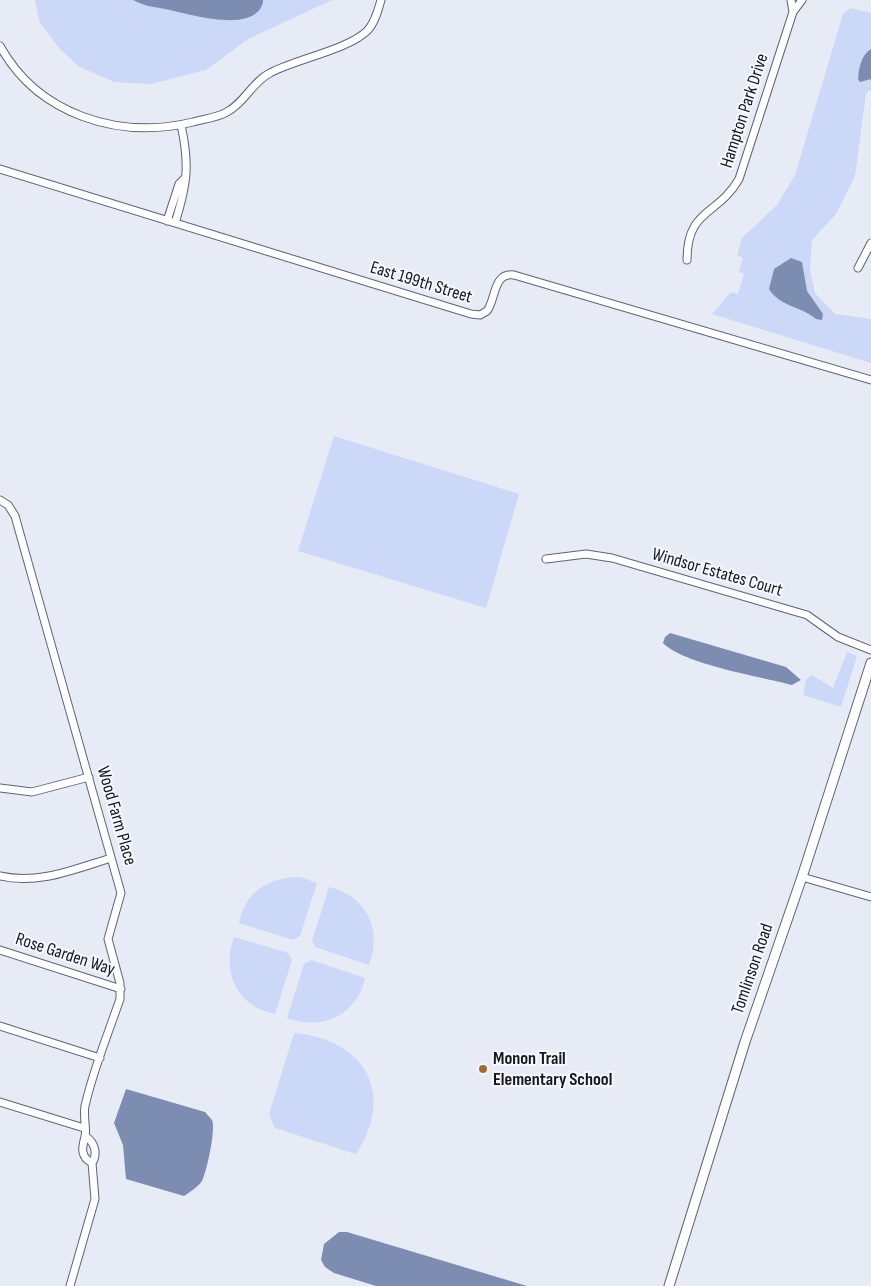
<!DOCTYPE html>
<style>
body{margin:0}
canvas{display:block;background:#e6ebf6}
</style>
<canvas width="871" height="1286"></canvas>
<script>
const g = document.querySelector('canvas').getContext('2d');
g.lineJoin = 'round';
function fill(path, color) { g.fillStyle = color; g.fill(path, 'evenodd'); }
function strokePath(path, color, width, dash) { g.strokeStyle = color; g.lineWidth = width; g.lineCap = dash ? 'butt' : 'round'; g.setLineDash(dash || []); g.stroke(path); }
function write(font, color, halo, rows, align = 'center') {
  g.font = font + ' "Sofia Sans Condensed",sans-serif'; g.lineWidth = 4; g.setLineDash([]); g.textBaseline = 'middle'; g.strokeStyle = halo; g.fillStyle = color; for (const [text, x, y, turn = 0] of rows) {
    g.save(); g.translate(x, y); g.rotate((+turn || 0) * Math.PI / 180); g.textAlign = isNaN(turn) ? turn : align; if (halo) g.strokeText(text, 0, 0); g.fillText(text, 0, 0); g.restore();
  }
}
fill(new Path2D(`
 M 35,0 L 332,0 L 248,39 L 206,70 L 151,84 L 114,82 L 78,66 L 59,48 L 39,21 Z
 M 850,8 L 871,13 L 871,90 L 866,93 L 855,176 L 836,214 L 812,240 L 810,270 L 815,293 L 835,314 L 871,319 L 871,363 L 712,314 L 731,292 L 738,294 L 744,274 L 739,272 L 743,258 L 737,255 L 742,238 L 777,205 L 795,175 L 843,14 Z
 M 334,436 L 519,494 L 486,608 L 298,551 Z
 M 847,652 L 857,656 L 841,707 L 803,695 L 806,680 L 812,675 L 833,688 Z
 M 300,877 L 317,883 L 300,936 L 293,940 L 239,923 C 245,891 270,877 300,877 Z
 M 329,887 C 366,895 383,930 369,965 L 315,947 L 312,941 Z
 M 234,937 L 288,953 L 292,960 L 275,1014 C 237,1007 221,971 234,937 Z
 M 311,960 L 365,978 C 357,1016 321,1031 287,1018 L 304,964 Z
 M 294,1033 C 365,1039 396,1094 356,1154 L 275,1128 L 269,1114 Z`), '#cbd8f8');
fill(new Path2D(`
 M 133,0 L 263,0 L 263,2 C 256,33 195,16 174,11 C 160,7 147,8 133,0 Z
 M 871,49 L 871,79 L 860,82 L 858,79 C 859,68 861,55 871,49 Z
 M 791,258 L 802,262 L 807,291 L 823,314 L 822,320 L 816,319 C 801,306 780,307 769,289 L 774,269 Z
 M 670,633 L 786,667 L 801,680 L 792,685 C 762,677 683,664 663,643 L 665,637 Z
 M 126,1089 L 205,1112 L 212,1120 C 216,1129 207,1171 202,1181 C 198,1187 190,1192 184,1196 L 126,1179 L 123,1145 L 114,1123 Z
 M 339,1232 L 347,1232 L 527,1286 L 376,1286 L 334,1273 L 325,1267 L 321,1260 L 324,1244 Z`), '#7d8cb1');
const minor = new Path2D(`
 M 791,0 L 793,12
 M 0,46 C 38,115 119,140 193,122 C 203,119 215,118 225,113 C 244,104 252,82 270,73 C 296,59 347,50 367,31 C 375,23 378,10 381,0
 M 0,169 L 471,314 L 480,315 L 487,311 C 496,299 493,272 514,275 L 871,380
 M 167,221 L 179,184 L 184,179
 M 175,223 C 187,185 190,165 181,125
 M 687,260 C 687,208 718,216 739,179 L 793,12 L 802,0
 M 858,268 L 871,243
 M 0,500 L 8,505 L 15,516 L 121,893 L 108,939 L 120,983 L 120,999 C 108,1034 93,1070 85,1106 C 83,1116 87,1130 85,1137 C 82,1147 80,1157 92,1163
 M 546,559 L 586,554 L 612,558 L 807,615 L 838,637 L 871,650
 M 0,788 L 32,792 L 89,777
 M 0,876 C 38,885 75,869 111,858
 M 802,877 L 871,897
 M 0,950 L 121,989
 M 0,1026 L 100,1058
 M 0,1102 L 84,1128
 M 70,1286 L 95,1199 L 92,1163 C 98,1154 95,1142 85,1136`);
const tertiary = new Path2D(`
 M 669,1286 L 745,1042 L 802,877 L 871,663`);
strokePath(minor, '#5f646d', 9);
strokePath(tertiary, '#5f646d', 11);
strokePath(minor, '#fff', 7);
strokePath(tertiary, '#fff', 9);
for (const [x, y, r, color] of [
 [483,1069,5,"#aa6834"]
]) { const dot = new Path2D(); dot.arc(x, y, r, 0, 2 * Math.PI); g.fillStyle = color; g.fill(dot); strokePath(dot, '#f5f8ff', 2); }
write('18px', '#14161a', '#f5f8ff', [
 ["Hampton Park Drive",745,111,-72],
 ["East 199th Street",421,283,17],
 ["Windsor Estates Court",717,573,16],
 ["Wood Farm Place",116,816,74],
 ["Rose Garden Way",65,955,18],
 ["Tomlinson Road",753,969,-71]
]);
write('bold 18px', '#14161a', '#f5f8ff', [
 ["Monon Trail",493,1059],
 ["Elementary School",493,1080]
], 'left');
</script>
